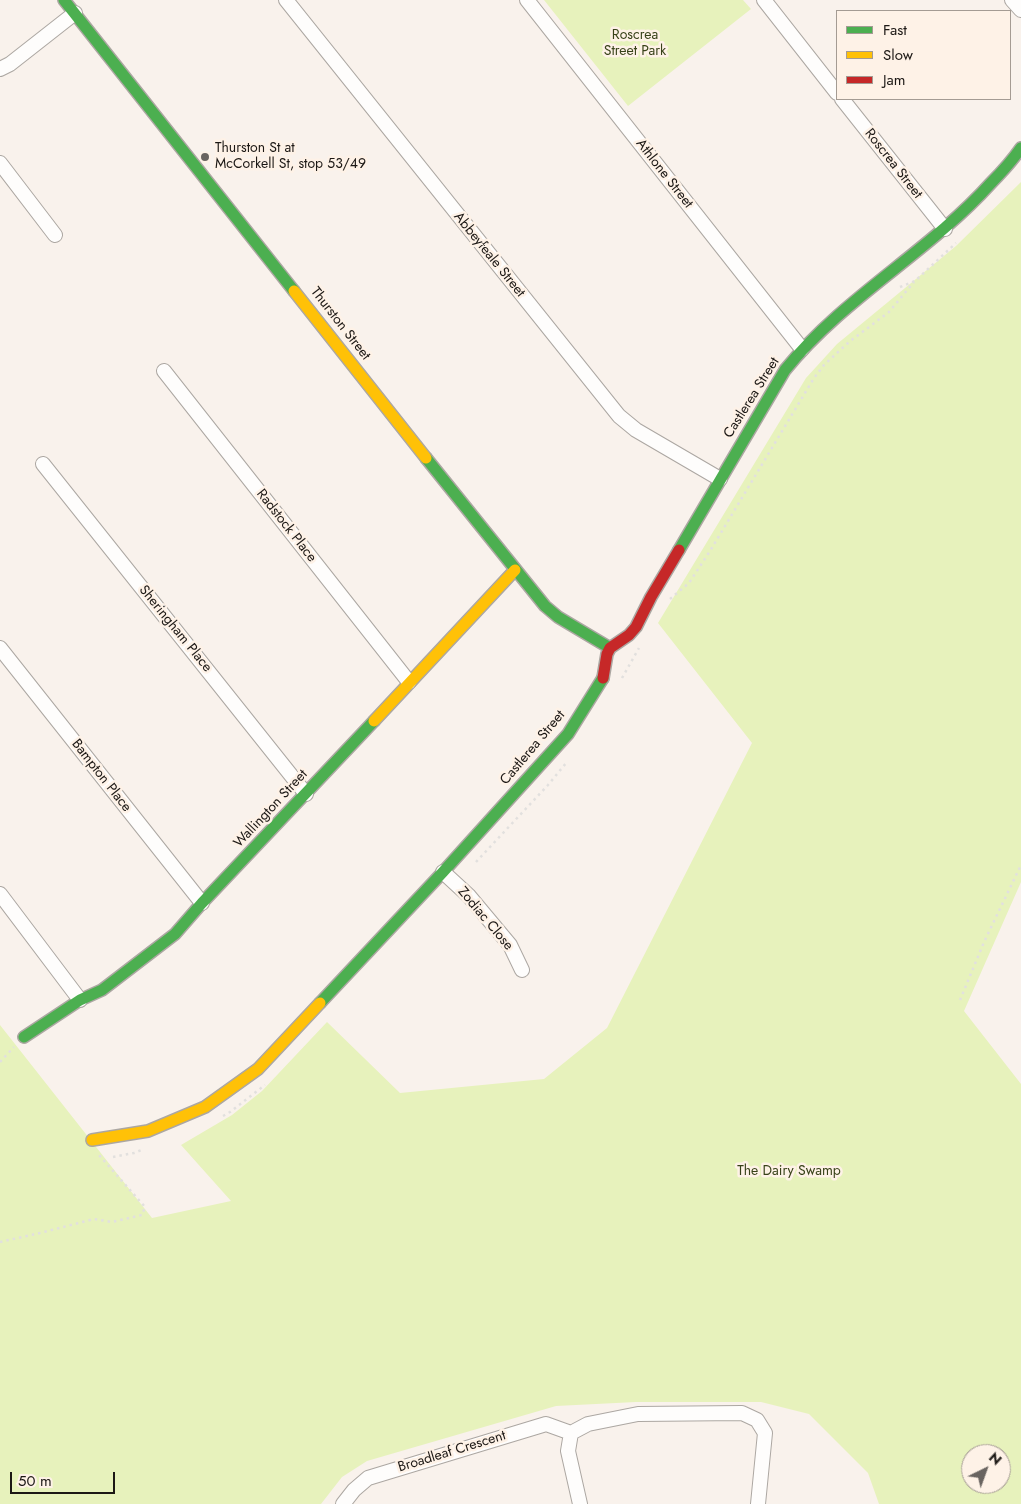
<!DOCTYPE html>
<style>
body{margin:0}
#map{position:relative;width:1021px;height:1504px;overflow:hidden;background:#f9f2ec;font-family:Jost,sans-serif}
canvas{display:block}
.legend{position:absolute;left:836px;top:10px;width:175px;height:90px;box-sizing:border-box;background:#fef2e7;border:1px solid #a49b93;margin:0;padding:6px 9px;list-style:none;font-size:15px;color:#1c1815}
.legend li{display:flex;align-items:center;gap:10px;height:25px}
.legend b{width:25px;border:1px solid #a49b93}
.north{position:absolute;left:961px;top:1444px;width:50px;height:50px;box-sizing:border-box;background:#fef2e7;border:1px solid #a49b93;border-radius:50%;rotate:42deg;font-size:14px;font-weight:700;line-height:20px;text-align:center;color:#1c1815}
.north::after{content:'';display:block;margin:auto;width:18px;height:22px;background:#696460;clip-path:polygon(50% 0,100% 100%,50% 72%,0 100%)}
.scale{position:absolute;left:10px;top:1472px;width:105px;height:22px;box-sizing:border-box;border:2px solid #1c1815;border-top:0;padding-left:6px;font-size:15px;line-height:18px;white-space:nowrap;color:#1c1815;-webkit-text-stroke:4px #fef2e7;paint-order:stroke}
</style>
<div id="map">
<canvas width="1021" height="1504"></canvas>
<ul class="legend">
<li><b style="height:6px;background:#4caf50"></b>Fast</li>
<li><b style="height:6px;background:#ffc107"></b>Slow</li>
<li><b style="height:6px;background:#c62828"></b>Jam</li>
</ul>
<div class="north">N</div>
<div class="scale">50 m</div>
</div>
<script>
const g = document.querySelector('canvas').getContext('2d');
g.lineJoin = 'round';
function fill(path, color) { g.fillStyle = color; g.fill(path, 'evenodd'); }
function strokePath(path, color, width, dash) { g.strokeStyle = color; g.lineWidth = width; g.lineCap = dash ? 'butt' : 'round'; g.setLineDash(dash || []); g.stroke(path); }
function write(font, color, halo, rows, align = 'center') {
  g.font = font + ' Jost,sans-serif'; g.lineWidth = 5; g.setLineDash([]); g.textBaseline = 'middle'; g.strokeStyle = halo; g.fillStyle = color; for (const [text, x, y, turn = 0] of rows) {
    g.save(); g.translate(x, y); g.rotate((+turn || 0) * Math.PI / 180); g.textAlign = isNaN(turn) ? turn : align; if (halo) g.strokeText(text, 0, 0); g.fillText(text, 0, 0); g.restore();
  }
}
fill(new Path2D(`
 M 544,0 L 743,0 L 751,9 L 628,106 Z
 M 1021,182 L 1021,882 L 964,1011 L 1021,1084 L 1021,1504 L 879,1504 L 868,1473 L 809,1414 L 761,1402 L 636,1402 L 556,1406 L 367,1461 L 342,1477 L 321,1504 L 0,1504 L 0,1025 L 152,1218 L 231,1201 L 181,1145 L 232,1115 L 262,1091 L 327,1022 L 400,1093 L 544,1079 L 607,1028 L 752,743 L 658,623 L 806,378 L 837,344 L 956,246 ZM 971,1454 L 1001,1454 L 1001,1484 L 971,1484 Z`), '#e7f2bc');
const street = new Path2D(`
 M 286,0 L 619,416 L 636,430 L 720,479
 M 527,0 L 802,349
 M 764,0 L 837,93
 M 1012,0 L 1021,10
 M 0,69 L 10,64 L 75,13
 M 842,99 L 945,229
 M 0,163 L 55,235
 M 164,371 L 409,682
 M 43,464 L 306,794
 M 0,648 L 202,903
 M 443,872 L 469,896 L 510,945 L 522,970
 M 0,894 L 80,1000
 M 343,1504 L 354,1490 L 368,1478 L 546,1424 L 571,1433
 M 580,1504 L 568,1451 L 571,1433 L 588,1424 L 638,1414 L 742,1413 L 757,1420 L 765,1433 L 758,1504`);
const fast = new Path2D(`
 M 64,0 L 294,291
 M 426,458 L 545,606 L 558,617 L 610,648
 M 679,550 L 785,370 C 844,297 929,252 991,183 C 1002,172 1012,161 1021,148
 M 320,1003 L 443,872 L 568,734 L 603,678
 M 24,1037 L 80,1000 L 102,990 L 175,934 L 202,903 L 374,721`);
const slow = new Path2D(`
 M 294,291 L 426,458
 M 374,721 L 515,570
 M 92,1140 L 148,1131 L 205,1107 L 258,1069 L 320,1003`);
const jam = new Path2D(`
 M 603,678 L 607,654 L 610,648 L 629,635 L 636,627 L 651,597 L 679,550`);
strokePath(street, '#aca7a2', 16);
strokePath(fast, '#aca7a2', 14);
strokePath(slow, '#aca7a2', 14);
strokePath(jam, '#aca7a2', 14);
strokePath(new Path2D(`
 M 900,287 L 915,281 L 956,243
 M 670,599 L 689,583 L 710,551 L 814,378 L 824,365 L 849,342 L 889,312 L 914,282
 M 622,678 L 639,648
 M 476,862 L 548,785 L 567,762
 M 960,1000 L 984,942 L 1021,865
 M 0,1062 L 14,1047
 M 223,1116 L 230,1112 L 265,1085
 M 113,1157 L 134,1153 L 144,1149
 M 0,1242 L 40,1233 L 94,1219 L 112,1222 L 142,1215 L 145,1207 L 99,1155`), '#e2e0de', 2.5, [2.5, 4]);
strokePath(street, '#fefdfc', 14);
strokePath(fast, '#4caf50', 11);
strokePath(slow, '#ffc107', 11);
strokePath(jam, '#c62828', 11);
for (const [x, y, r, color] of [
 [205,157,5,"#696460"]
]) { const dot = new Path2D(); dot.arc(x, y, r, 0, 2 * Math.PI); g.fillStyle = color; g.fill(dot); strokePath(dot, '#fef2e7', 2); }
write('14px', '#384219', '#fef2e7', [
 ["Roscrea",635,36],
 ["Street Park",635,52],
 ["The Dairy Swamp",789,1172]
]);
write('14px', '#1c1815', '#fef2e7', [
 ["Thurston St at",215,149],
 ["McCorkell St, stop 53/49",215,165]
], 'left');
write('14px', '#1c1815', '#fef2e7', [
 ["Roscrea Street",893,164,52],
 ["Athlone Street",664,174,52],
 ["Abbeyfeale Street",489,255,51],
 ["Thurston Street",340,324,52],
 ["Castlerea Street",752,398,-58],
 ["Radstock Place",286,526,52],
 ["Sheringham Place",175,629,51],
 ["Castlerea Street",533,748,-50],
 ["Bampton Place",101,776,52],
 ["Wallington Street",271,809,-47],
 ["Zodiac Close",485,919,50],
 ["Broadleaf Crescent",452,1452,-17]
]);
</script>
